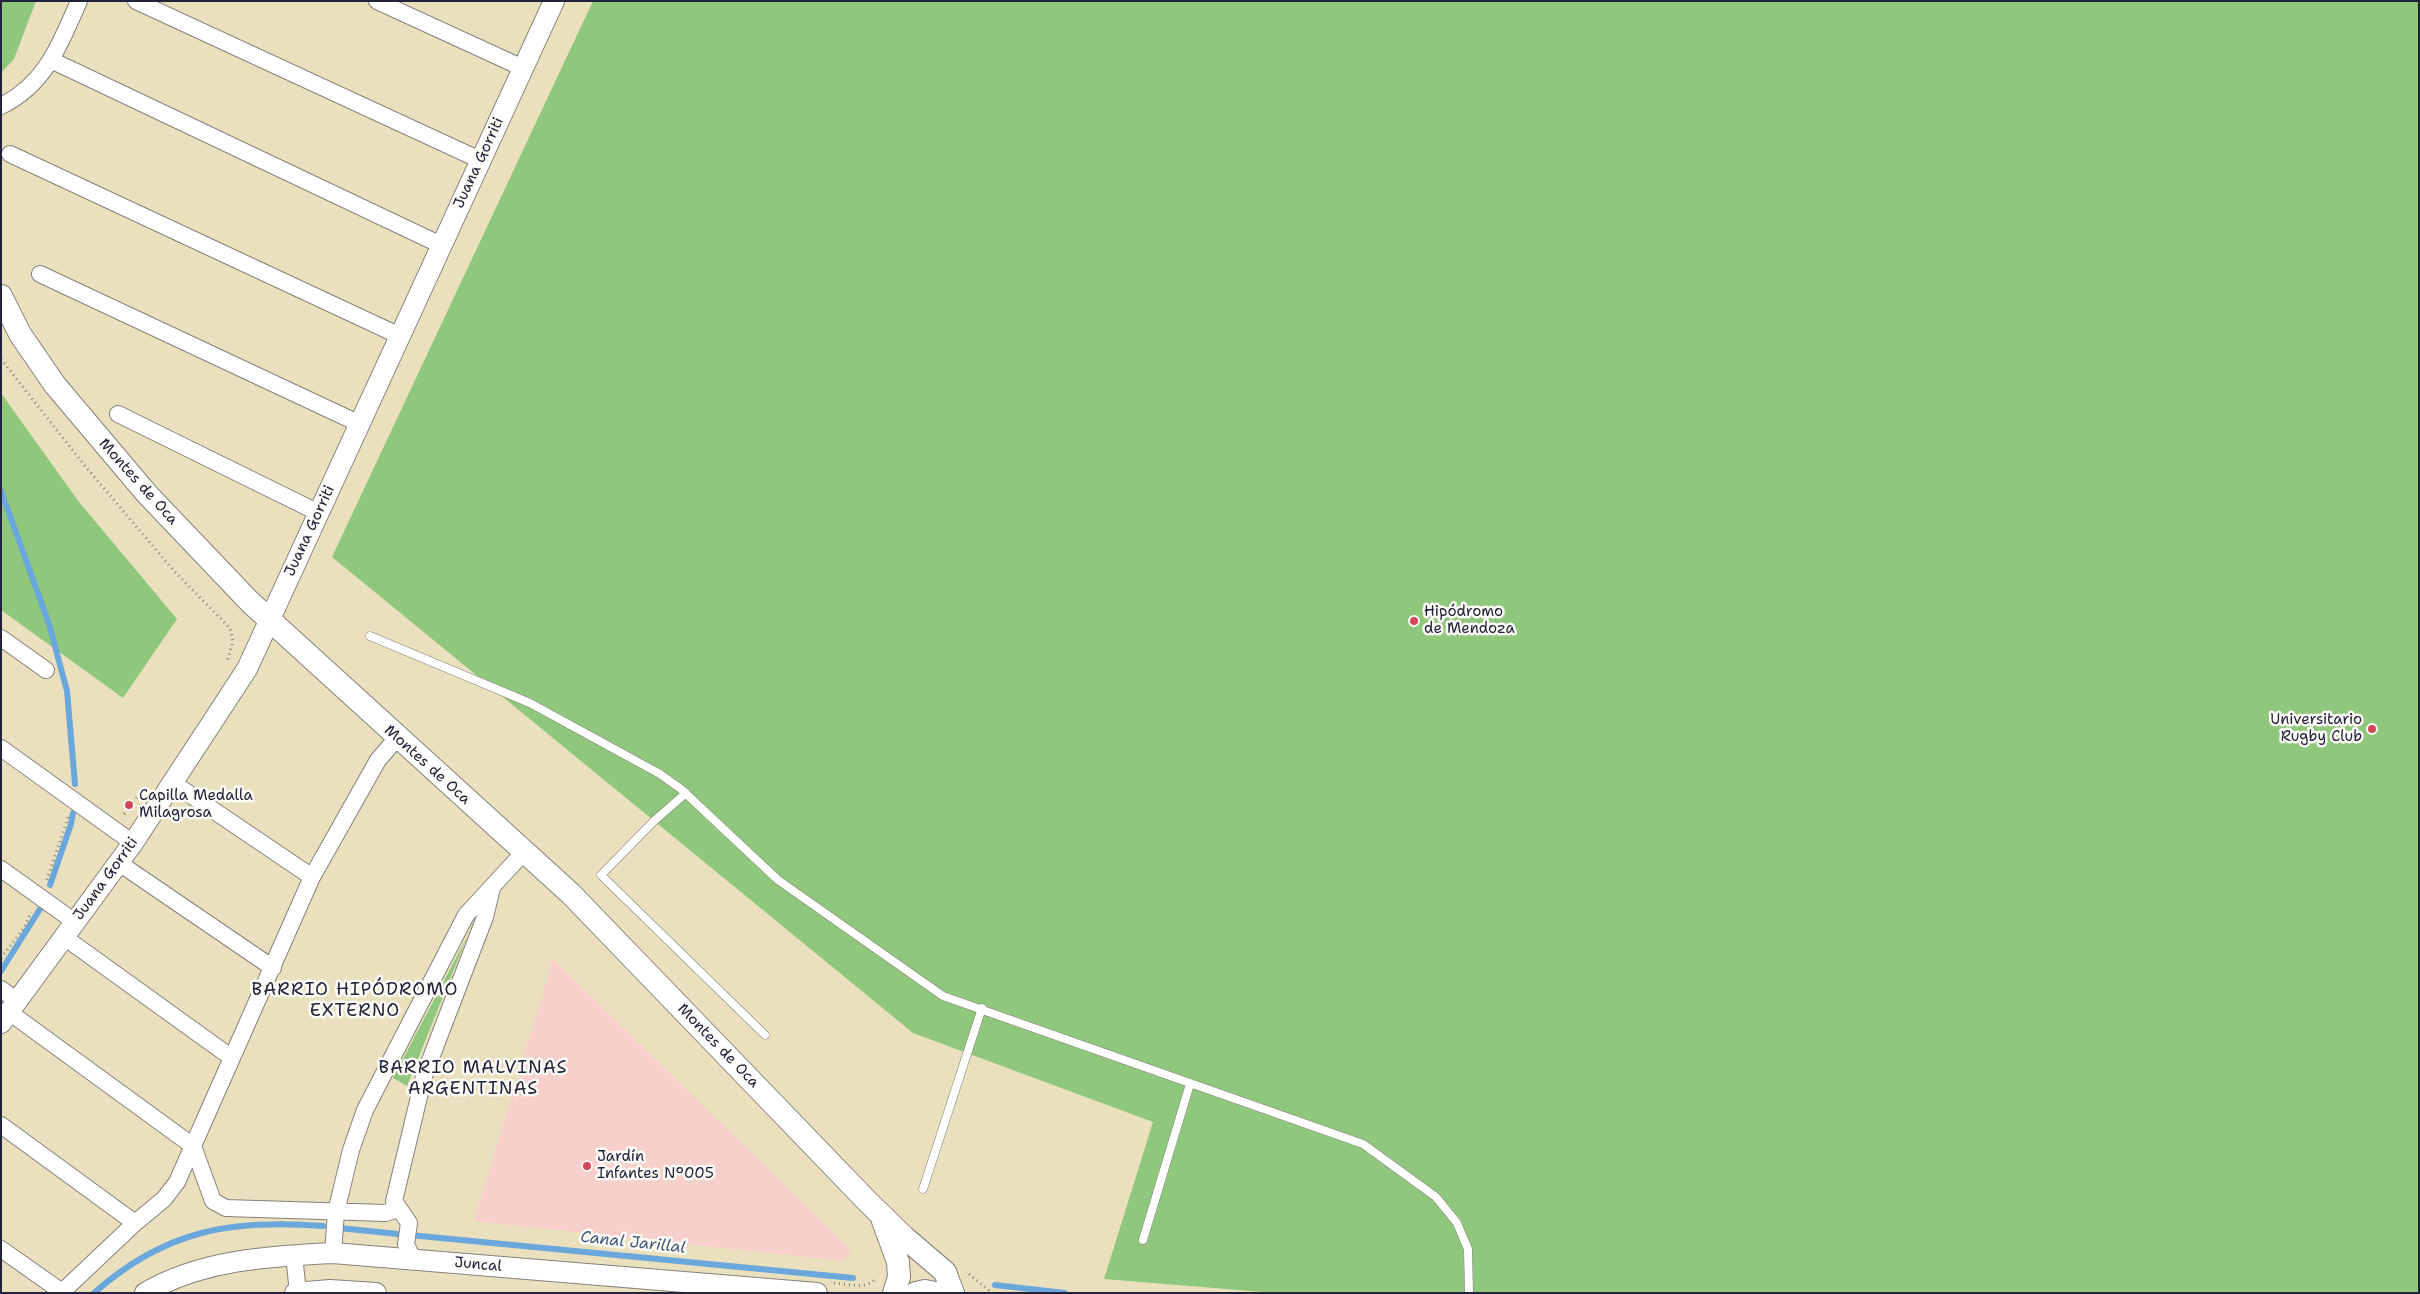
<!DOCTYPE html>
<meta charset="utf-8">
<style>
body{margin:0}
#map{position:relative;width:2420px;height:1294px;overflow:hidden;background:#eae0bd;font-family:"Shantell Sans",sans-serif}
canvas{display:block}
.frame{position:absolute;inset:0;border:2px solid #22223b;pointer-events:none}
</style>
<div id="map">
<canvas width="2420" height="1294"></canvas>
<div class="frame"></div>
</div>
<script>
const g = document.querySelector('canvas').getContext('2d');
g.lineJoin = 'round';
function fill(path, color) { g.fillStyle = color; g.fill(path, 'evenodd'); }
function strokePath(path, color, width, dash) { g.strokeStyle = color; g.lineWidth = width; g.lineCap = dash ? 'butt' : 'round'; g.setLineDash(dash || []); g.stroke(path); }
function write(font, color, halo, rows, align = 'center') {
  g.font = font + ' "Shantell Sans",sans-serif'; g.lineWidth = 5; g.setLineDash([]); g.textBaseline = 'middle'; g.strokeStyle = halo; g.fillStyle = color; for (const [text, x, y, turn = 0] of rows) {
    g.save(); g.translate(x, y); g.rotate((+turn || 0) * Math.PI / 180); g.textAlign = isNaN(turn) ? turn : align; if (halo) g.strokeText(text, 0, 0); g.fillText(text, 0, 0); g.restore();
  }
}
fill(new Path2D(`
 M 553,959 L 851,1250 L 844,1261 L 474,1221 Z`), '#f7d0cb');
fill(new Path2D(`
 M 1,1 L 36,1 L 14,59 L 1,73 Z
 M 593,1 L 2419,1 L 2419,1293 L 1275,1293 L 1104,1279 L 1153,1122 L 913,1033 L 332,557 Z
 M 1,393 L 79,502 L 177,619 L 123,698 L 1,610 Z
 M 467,937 L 407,1086 L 393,1078 Z`), '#8fc87c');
strokePath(new Path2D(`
 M 1,491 L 49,624 L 67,691 L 75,784
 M 50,885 L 71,824 L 73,813
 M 1,971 L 40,909
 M 339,1228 L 398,1234
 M 410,1235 L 853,1278
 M 995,1285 L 1065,1293
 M 94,1293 C 165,1230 231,1219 323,1226`), '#6aa7dc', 6);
const service = new Path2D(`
 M 370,636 L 530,703 L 660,774 L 681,789 L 778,880 L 943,996 L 1363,1144 L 1436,1197 L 1457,1223 L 1468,1249 L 1469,1293
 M 686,793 L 654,821 L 601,875 L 765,1035
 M 923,1189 L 982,1008
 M 1143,1240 L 1190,1084`);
const minor = new Path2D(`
 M 136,1 L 480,160
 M 377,1 L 523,68
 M 53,61 L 441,245
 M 1,106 C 46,84 60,44 79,1
 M 10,154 L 400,336
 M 40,274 L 360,424
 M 118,414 L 319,513
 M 1,638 L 46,670
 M 1,748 L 133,843
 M 173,783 L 312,877
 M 119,863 L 273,968
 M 1,869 L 75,922
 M 64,937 L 232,1058
 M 1,989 L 17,1001
 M 9,1012 L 193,1146 L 213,1201 L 226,1208 L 385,1213 L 398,1209
 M 1,1125 L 135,1223
 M 1,1249 L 62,1292
 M 333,1253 L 336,1212 L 351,1150 L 365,1110 L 466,915 L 524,852
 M 294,1255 L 298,1293
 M 413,1260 L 406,1244 L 409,1223 L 394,1201 L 424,1076 L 485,917 L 492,888
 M 61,1293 L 135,1223 L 164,1199 L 177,1182 L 312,877 L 378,760 L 397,738`);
const tertiary = new Path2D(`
 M 1,1023 L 133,843 L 247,669 L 554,1
 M 145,1293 C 200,1260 270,1256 333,1253 L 817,1293
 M 295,1293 L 330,1290 L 376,1293`);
const secondary = new Path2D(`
 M 1,296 L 20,334 L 55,385 L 147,494 L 250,602 L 571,894 L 868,1202 L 904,1237 L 945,1272 L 953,1293
 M 883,1221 L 898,1262 L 899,1277 L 894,1293
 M 916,1293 L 925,1291 L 935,1293`);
strokePath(service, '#86817c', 9);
strokePath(minor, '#86817c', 18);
strokePath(tertiary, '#86817c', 22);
strokePath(secondary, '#86817c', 24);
strokePath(new Path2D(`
 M 1,359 L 85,466 L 174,571 L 230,628 L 233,642 L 227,661
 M 124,814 L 137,797
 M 47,880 L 68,817
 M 1,958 L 24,928 L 31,912
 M 969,1274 L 992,1293
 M 834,1283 C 848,1284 866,1290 875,1279`), '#86817c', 3, [1, 4]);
strokePath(service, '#fff', 8);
strokePath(minor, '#fff', 16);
strokePath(tertiary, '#fff', 20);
strokePath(secondary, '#fff', 22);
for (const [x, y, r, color] of [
 [1414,621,5,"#d1495b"],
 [2372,729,5,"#d1495b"],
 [129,805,5,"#d1495b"],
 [587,1166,5,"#d1495b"]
]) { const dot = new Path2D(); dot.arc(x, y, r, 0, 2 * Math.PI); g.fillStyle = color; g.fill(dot); strokePath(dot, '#fdfcf7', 2); }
write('15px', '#22223b', '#fdfcf7', [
 ["Juana Gorriti",479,163,-65],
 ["Montes de Oca",138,482,48],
 ["Juana Gorriti",310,531,-65],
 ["Montes de Oca",427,765,42],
 ["Juana Gorriti",106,879,-54],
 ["Montes de Oca",718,1046,46],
 ["Juncal",478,1265,5]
]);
write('15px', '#22223b', '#fdfcf7', [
 ["Hipódromo",1424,612],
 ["de Mendoza",1424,629],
 ["Universitario",2362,720,"right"],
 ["Rugby Club",2362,737,"right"],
 ["Capilla Medalla",139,796],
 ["Milagrosa",139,813],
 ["Jardín",597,1157],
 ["Infantes N°005",597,1174]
], 'left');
write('italic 16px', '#3f577b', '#fdfcf7', [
 ["Canal Jarillal",633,1243,6]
]);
g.letterSpacing = '1px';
write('18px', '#22223b', '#fdfcf7', [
 ["BARRIO HIPÓDROMO",355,990],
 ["EXTERNO",355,1011],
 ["BARRIO MALVINAS",473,1068],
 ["ARGENTINAS",473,1089]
]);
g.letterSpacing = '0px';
</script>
